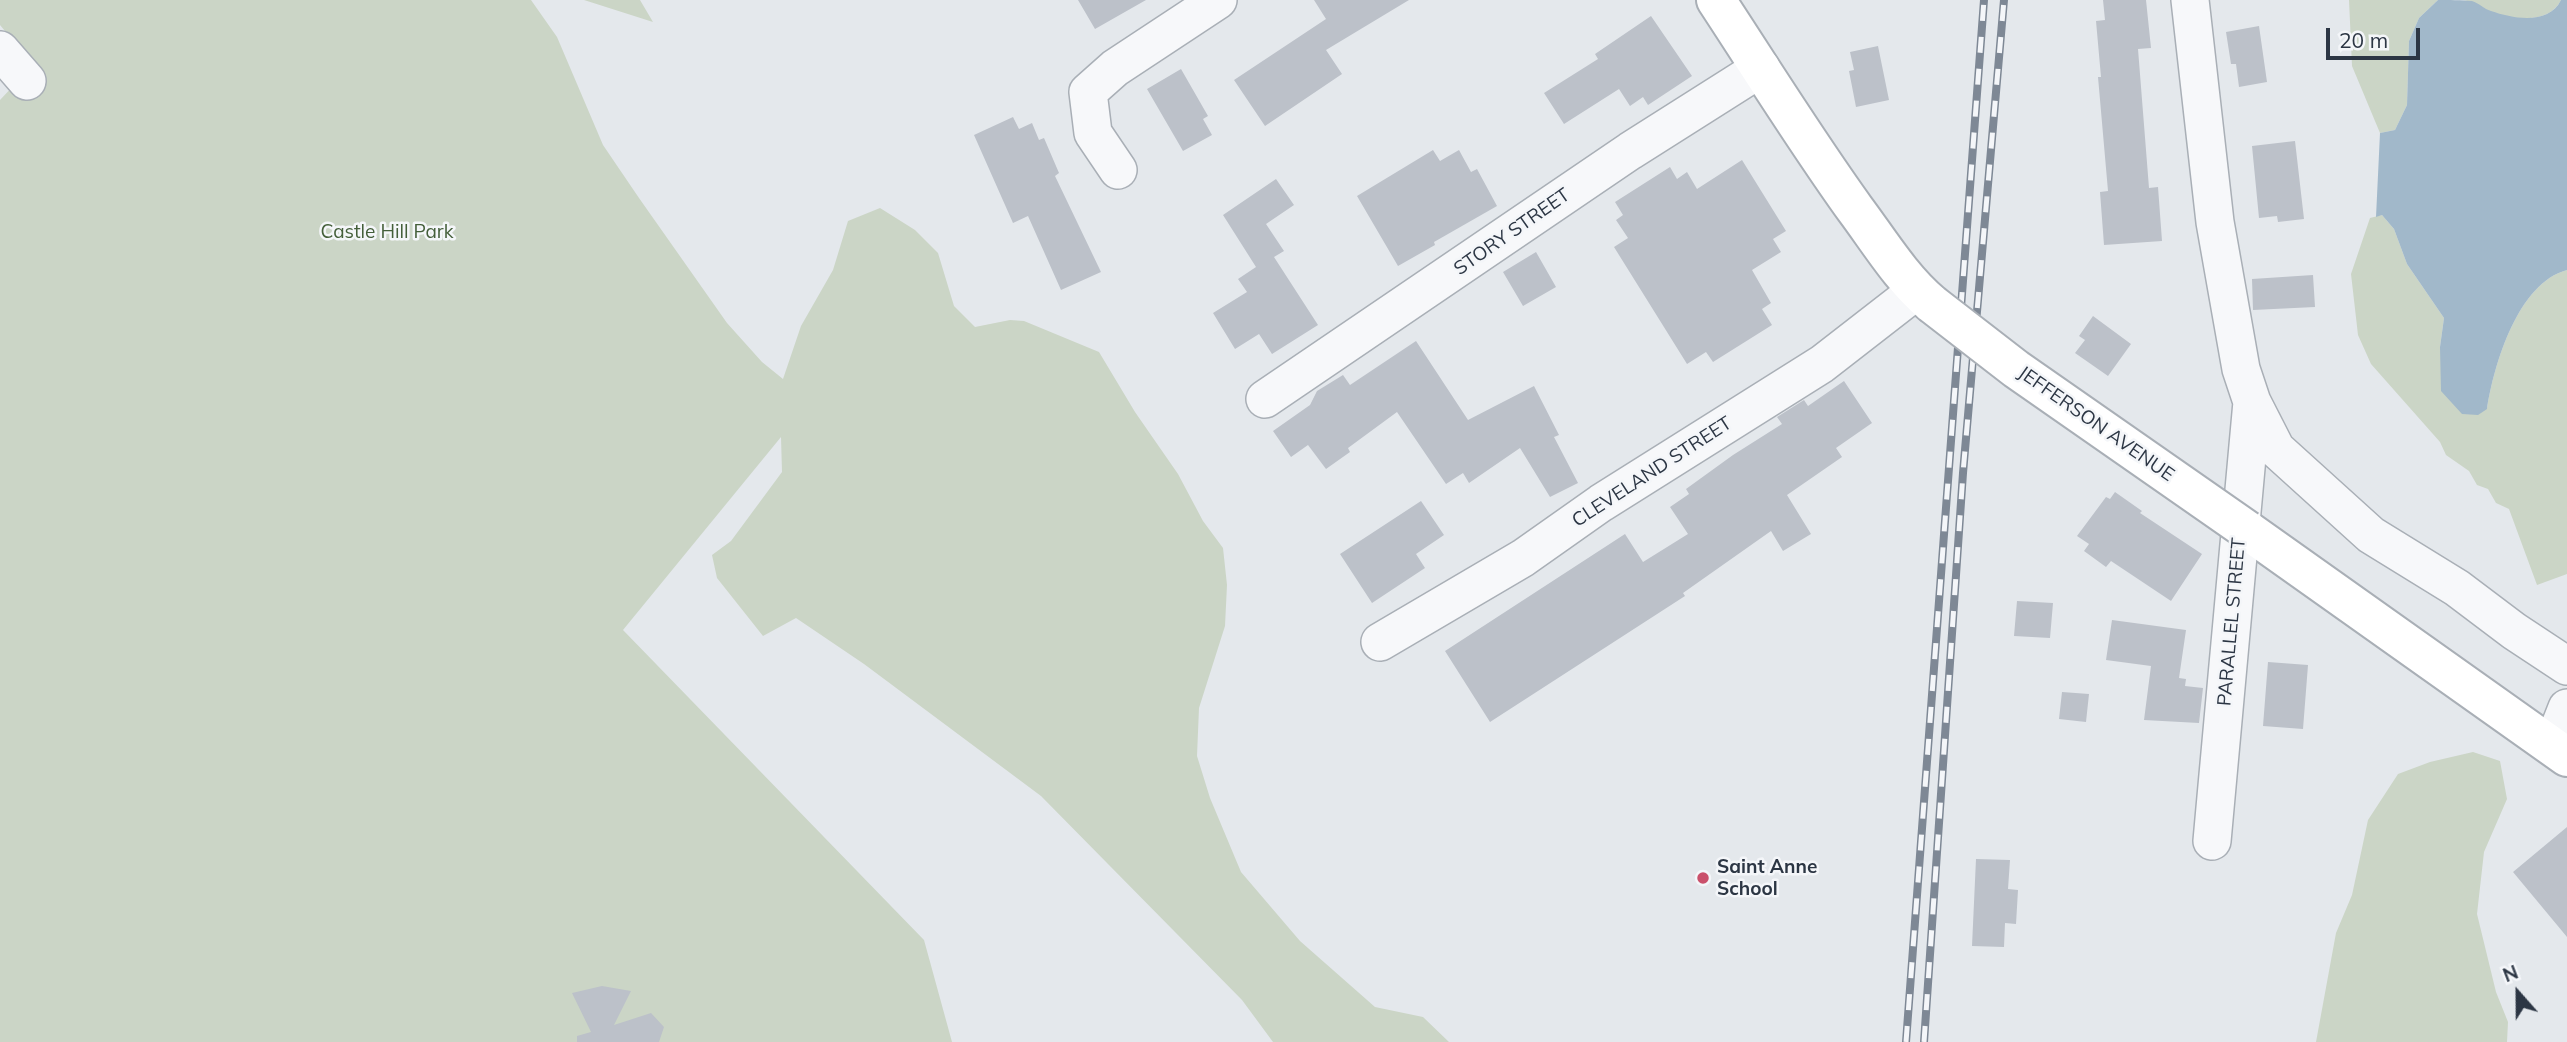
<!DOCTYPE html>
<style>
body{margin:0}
#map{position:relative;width:2567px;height:1042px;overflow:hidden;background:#e4e8ec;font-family:Mulish,sans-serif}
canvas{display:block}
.north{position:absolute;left:2483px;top:958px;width:70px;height:70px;-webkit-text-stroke:5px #f4f6f9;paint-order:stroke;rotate:339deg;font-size:19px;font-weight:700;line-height:28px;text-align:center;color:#2c3644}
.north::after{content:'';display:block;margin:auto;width:24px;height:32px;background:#2c3644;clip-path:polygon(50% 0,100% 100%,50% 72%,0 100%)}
.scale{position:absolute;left:2326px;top:28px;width:94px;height:32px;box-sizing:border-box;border:4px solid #2c3644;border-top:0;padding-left:9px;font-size:21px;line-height:24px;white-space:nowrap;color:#2c3644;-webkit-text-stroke:5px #f4f6f9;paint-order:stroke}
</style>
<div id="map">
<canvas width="2567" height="1042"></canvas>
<div class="north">N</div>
<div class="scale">20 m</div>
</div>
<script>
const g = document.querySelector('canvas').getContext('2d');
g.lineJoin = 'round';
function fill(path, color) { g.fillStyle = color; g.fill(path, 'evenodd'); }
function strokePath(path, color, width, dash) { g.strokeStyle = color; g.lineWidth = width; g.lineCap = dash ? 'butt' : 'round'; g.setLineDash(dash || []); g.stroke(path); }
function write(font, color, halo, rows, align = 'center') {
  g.font = font + ' Mulish,sans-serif'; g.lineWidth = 5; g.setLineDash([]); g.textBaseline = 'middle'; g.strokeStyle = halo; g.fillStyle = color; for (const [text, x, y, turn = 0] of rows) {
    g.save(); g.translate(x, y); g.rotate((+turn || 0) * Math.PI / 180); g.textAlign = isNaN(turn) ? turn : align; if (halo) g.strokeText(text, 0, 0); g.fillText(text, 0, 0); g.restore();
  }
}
fill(new Path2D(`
 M 0,0 L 531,0 L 557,37 L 603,145 L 639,198 L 727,323 L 762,362 L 783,379 L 801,326 L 833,270 L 848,221 L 880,208 L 915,230 L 938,253 L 954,306 L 975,327 L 1010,320 L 1024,321 L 1099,352 L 1135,412 L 1178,474 L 1203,521 L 1223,548 L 1227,585 L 1225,626 L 1199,708 L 1197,756 L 1210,798 L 1241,872 L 1300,941 L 1375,1007 L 1423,1017 L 1449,1042 L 1273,1042 L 1242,1000 L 1041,796 L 864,664 L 796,618 L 763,636 L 717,578 L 712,555 L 731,541 L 782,472 L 781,437 L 623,630 L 924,940 L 952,1042 L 0,1042 L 0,100 L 33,65 L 0,25 Z
 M 584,0 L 640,0 L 653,22 Z
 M 2349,0 L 2438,0 L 2419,18 L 2409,41 L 2407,105 L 2395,130 L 2380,133 L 2352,66 Z
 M 2462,0 L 2561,0 C 2549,25 2511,20 2489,11 C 2479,7 2473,1 2462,0 Z
 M 2382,215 L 2394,229 L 2407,264 L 2444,318 L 2440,347 L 2487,409 C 2494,364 2518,283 2567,270 L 2567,574 L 2537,585 L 2509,509 L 2496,503 L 2488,489 L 2477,485 L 2469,471 L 2446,455 L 2440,442 L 2371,364 L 2358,335 L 2351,274 L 2370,218 Z
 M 2473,752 L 2500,761 L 2507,799 L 2484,852 L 2477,914 L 2496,992 L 2508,1022 L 2507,1042 L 2316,1042 L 2336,933 L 2352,895 L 2368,820 L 2398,774 L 2430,762 Z`), '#cbd5c6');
fill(new Path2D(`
 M 2438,0 C 2448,0 2462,0 2472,1 C 2479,3 2484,9 2491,11 C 2514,19 2549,25 2561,0 L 2567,0 L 2567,270 C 2518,283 2494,364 2487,409 L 2478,415 L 2462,414 L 2441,391 L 2440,347 L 2444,318 L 2407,264 L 2394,229 L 2382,215 L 2376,217 L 2380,133 L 2395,130 L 2407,105 L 2409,41 L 2419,18 Z`), '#a1b8ca');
fill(new Path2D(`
 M 1078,0 L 1146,0 L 1095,29 Z
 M 1314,0 L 1409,0 L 1326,50 L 1342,74 L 1265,126 L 1234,80 L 1326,19 Z
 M 2103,0 L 2146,0 L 2151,48 L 2138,49 L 2149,188 L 2158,187 L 2162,241 L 2104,245 L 2100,192 L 2108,191 L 2098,77 L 2101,77 L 2096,21 L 2105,20 Z
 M 1651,16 L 1692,76 L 1648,105 L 1643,97 L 1630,106 L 1619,89 L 1564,124 L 1544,93 L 1598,59 L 1595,54 Z
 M 2259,26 L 2267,82 L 2239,87 L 2236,64 L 2231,64 L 2226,32 Z
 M 1878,46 L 1889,100 L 1856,107 L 1849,71 L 1854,70 L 1850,52 Z
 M 1181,69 L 1208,116 L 1203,119 L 1212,135 L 1183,151 L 1147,89 Z
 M 1013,117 L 1019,129 L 1032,123 L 1039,140 L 1044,138 L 1059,173 L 1055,176 L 1101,272 L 1061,290 L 1028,216 L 1013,223 L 974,135 Z
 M 2295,141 L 2304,219 L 2278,222 L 2277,216 L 2259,218 L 2252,146 Z
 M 1433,150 L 1440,161 L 1459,150 L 1471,172 L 1477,169 L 1497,206 L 1434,242 L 1435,245 L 1398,266 L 1357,196 Z
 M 1742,160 L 1786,231 L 1773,239 L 1781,252 L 1752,270 L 1771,303 L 1762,309 L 1772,325 L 1713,362 L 1706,352 L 1687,364 L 1614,247 L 1628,238 L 1616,220 L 1623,215 L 1615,202 L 1670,167 L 1677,179 L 1687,172 L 1697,189 Z
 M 1276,179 L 1294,205 L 1266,224 L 1284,251 L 1274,257 L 1318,325 L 1272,354 L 1259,334 L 1235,349 L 1213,313 L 1247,292 L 1238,279 L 1256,267 L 1223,215 Z
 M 1536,252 L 1556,287 L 1523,306 L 1503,272 Z
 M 2313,275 L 2315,307 L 2253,310 L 2252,279 Z
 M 2093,316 L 2131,344 L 2108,376 L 2075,353 L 2085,340 L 2079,336 Z
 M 1416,341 L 1468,420 L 1534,386 L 1559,435 L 1554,437 L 1578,483 L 1550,497 L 1520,448 L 1469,483 L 1463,473 L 1446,484 L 1397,412 L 1348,448 L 1350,452 L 1326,469 L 1308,445 L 1291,457 L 1273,431 L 1310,405 L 1317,391 L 1343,375 L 1350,385 Z
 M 1844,381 L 1872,423 L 1836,448 L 1842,457 L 1787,495 L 1811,534 L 1783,551 L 1771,531 L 1683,593 L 1685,596 L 1490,722 L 1445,651 L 1625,534 L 1643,562 L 1688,534 L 1670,507 L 1689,494 L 1686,489 L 1733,455 L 1782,424 L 1777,417 L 1804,400 L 1808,406 Z
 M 2115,492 L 2142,511 L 2140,513 L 2202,554 L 2171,601 L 2111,561 L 2106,567 L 2084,551 L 2089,544 L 2077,536 L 2106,497 L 2110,499 Z
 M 1421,501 L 1444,535 L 1416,554 L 1425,568 L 1372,603 L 1340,554 Z
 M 2017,601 L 2053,603 L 2050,638 L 2014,636 Z
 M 2112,620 L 2186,630 L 2179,678 L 2186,679 L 2185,686 L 2203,688 L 2199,723 L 2144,720 L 2151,666 L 2106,660 Z
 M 2268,662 L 2308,665 L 2303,729 L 2263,726 Z
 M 2062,692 L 2089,694 L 2086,722 L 2059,719 Z
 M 2567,827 L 2567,937 L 2513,872 Z
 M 1976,859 L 2010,860 L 2008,889 L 2018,890 L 2016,924 L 2005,923 L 2004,947 L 1972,946 Z
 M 602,986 L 631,991 L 614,1025 L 651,1013 L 664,1027 L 659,1042 L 577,1042 L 577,1036 L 591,1032 L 572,993 Z`), '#bcc1c9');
const street = new Path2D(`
 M 2190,0 L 2215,222 L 2241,369 L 2252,402 L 2276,449 L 2371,535 L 2457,588 L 2514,631 L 2567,666
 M 0,50 L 27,81
 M 1118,170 L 1093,133 L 1088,92 L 1115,68 L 1218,0
 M 1265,399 L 1630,151 L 1761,68
 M 1380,642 L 1523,558 L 1601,503 L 1822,364 L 1916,291
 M 2552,746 L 2567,708
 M 2212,841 L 2252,402`);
const secondary = new Path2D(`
 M 1716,0 C 1762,70 1806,141 1855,209 C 1879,241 1901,278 1932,304
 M 2247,530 L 2567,757`);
strokePath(street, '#a9afb6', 40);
strokePath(secondary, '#a9afb6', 42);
strokePath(street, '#f7f8fa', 37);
strokePath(secondary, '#fff', 38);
const rail = new Path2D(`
 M 1906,1042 L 1984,0
 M 1924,1042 L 1963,473 L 2004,0`);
strokePath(rail, '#7e8895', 8);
strokePath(rail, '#f4f6f9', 5, [16]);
const secondaryBridge = new Path2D(`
 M 1932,304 L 2016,369 L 2247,530`);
strokePath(secondaryBridge, '#a9afb6', 42, []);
strokePath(secondaryBridge, '#fff', 38);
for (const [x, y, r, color] of [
 [1703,878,7,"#ca506b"]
]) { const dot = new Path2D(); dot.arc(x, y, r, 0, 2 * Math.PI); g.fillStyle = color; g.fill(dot); strokePath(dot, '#f4f6f9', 2.5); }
write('19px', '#445f3a', '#f4f6f9', [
 ["Castle Hill Park",387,232]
]);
write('19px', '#2c3644', '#f4f6f9', [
 ["STORY STREET",1512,232,-35],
 ["JEFFERSON AVENUE",2096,424,35],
 ["CLEVELAND STREET",1652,472,-33],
 ["PARALLEL STREET",2232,622,-85]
]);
write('bold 19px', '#2c3644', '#f4f6f9', [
 ["Saint Anne",1717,867],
 ["School",1717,889]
], 'left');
</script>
